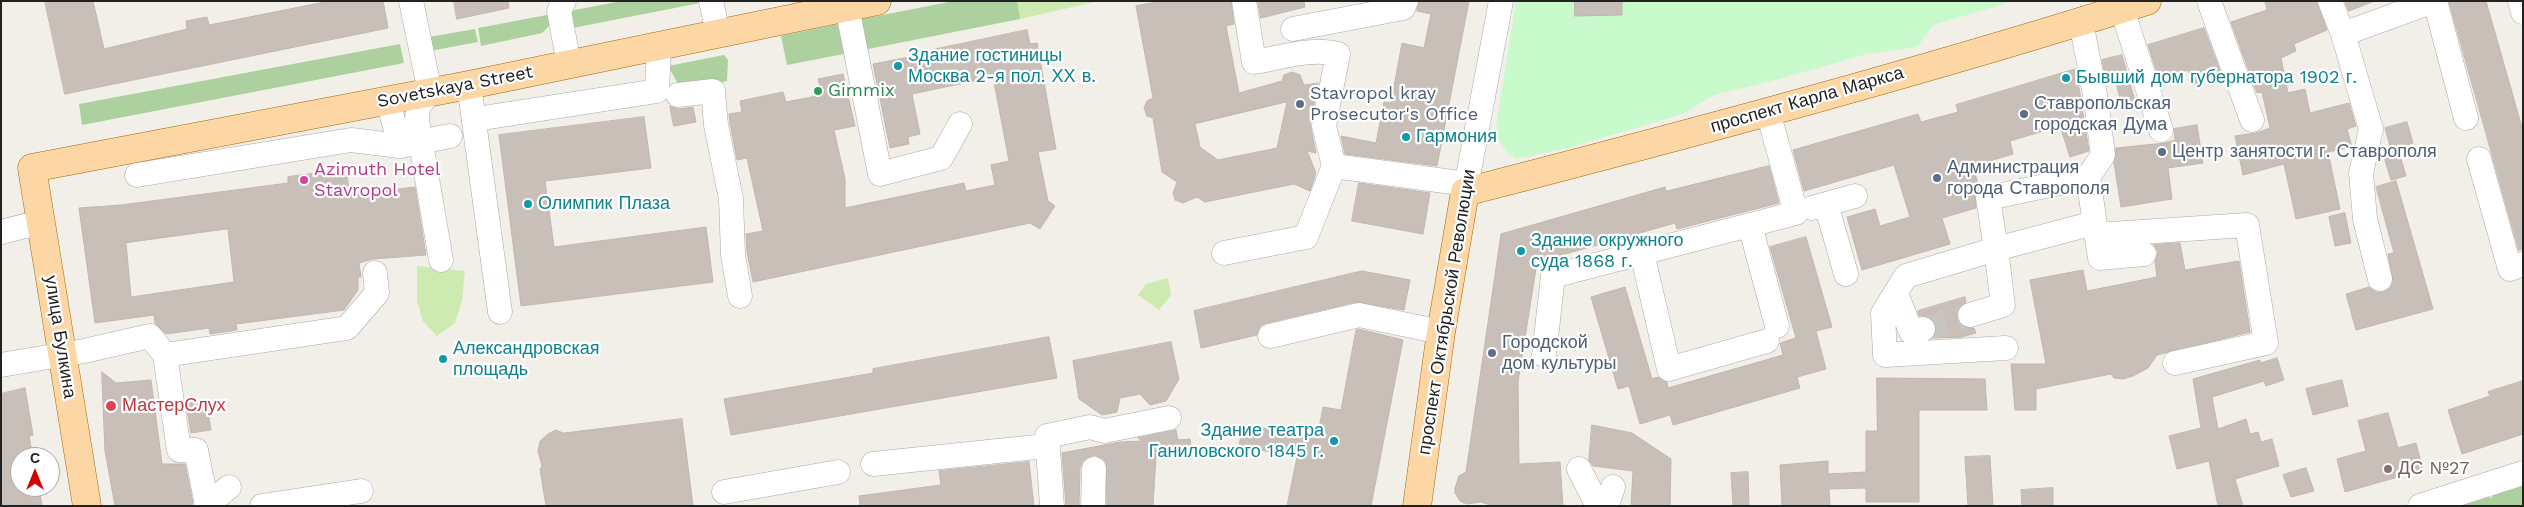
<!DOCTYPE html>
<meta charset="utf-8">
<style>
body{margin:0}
#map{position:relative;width:2524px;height:507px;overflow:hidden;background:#f2efe9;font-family:"Work Sans",sans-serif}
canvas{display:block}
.frame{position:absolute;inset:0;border:2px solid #222;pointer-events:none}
.north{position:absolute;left:10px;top:447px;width:50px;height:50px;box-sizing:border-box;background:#fff;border:1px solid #a7a7a7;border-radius:50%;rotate:0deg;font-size:14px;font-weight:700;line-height:20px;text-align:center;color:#222}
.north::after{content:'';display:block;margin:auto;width:18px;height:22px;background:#d40000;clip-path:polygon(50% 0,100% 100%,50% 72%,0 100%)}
</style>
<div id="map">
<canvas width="2524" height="507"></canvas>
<div class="frame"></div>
<div class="north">С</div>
</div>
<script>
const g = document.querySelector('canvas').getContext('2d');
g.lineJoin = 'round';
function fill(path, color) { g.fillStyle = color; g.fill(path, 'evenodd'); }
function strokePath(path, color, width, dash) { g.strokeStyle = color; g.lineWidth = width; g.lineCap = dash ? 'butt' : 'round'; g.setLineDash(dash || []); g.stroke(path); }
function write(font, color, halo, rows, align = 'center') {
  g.font = font + ' "Work Sans",sans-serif'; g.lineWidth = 4.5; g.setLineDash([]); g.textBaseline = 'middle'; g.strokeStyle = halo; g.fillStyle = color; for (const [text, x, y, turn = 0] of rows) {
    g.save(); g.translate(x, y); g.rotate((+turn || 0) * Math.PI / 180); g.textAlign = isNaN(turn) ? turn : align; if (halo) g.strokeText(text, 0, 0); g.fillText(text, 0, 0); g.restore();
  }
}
fill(new Path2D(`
 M 1016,1 L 1099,1 L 1020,19 Z
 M 417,266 L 465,271 L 462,300 L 455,323 L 437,336 L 423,321 L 417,301 Z
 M 1168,278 L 1171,295 L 1159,310 L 1138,295 L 1146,284 Z`), '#cdebb0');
fill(new Path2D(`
 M 621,1 L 705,1 L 705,2 L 573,28 L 570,11 Z
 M 954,1 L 1017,1 L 1020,19 L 858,51 L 852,21 Z
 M 552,14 L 550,25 L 542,33 L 481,46 L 478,28 Z
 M 848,22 L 854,52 L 787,65 L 781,36 Z
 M 475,29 L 478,42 L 435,50 L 430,48 L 423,38 Z
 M 400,44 L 404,63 L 82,125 L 79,104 Z
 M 724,55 L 728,60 L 727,81 L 709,86 L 681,89 L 668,66 Z
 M 2523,480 L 2523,506 L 2442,506 L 2479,493 L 2491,498 L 2500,486 Z`), '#add19e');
fill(new Path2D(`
 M 1516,1 L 2014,1 L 1933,25 L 1918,46 L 1911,48 L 1867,54 L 1783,78 L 1714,95 L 1683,114 L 1567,148 L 1516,159 C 1503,150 1498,142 1496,127 Z`), '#c8facc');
const building = new Path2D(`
 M 45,1 L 93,1 L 104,49 L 187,29 L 186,21 L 207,17 L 209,25 L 330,1 L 383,1 L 388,28 L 65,94 Z
 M 454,1 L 508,1 L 509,8 L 457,19 Z
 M 1162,1 L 1231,1 L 1234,24 L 1226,26 L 1239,93 L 1282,81 L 1284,75 L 1292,72 L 1300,75 L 1304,85 L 1318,83 L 1310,124 L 1316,153 L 1307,151 L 1316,173 L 1310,191 L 1294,184 L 1205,202 L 1197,197 L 1183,203 L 1175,200 L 1173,193 L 1177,182 L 1162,172 L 1153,118 L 1147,116 L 1144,108 L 1147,101 L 1153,98 L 1136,6 ZM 1287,102 L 1277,148 L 1218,160 L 1200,147 L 1195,124 Z
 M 1258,1 L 1304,1 L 1305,7 L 1261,18 Z
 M 1419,1 L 1469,1 L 1437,166 L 1345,154 L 1341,136 L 1376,143 L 1384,102 L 1391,103 L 1402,43 L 1424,48 L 1431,14 L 1417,11 Z
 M 1575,1 L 1622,1 L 1622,15 L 1575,16 Z
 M 2265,1 L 2317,1 L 2327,30 L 2294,44 L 2296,51 L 2281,58 L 2288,93 L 2305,89 L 2310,113 L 2349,103 L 2356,126 L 2347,129 L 2352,147 L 2328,152 L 2340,209 L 2296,219 L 2284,164 L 2243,175 L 2235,136 L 2256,133 L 2270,128 L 2262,92 L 2257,93 L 2231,22 L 2267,10 Z
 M 2345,1 L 2371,1 L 2372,2 L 2349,11 Z
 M 2449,1 L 2486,1 L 2523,131 L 2523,249 L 2519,250 Z
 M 2204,28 L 2222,76 L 2193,85 L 2188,70 L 2159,79 L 2148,45 Z
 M 1027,30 L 1030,44 L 1037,43 L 1056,149 L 1038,152 L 1048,201 L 1055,206 L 1040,229 L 1030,223 L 753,282 L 747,252 L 746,234 L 763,231 L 747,158 L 737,160 L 730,123 L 729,114 L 742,112 L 740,101 L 783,92 L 786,102 L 817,96 L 815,89 L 820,87 L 818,79 L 843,74 L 855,126 L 834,130 L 845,179 L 845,208 L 964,183 L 966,191 L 995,185 L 991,165 L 1009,161 L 993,77 L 912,94 L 920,134 L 908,137 L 909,144 L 890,148 L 873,64 L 914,56 L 913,54 Z
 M 2122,55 L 2137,108 L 2123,111 L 2116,82 L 2107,84 L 2102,60 Z
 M 2076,69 L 2089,151 L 2070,157 L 2060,126 L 2010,141 L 2013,154 L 1973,166 L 1979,188 L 1975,194 L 1976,208 L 1942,218 L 1950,244 L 1862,270 L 1847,217 L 1875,209 L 1880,226 L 1910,217 L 1894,165 L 1804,191 L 1793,150 L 1918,114 L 1921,122 L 1958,112 L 1956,105 Z
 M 670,106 L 679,109 L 693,107 L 696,122 L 674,126 Z
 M 644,117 L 651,168 L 545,181 L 554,247 L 706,227 L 713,282 L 521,306 L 499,135 Z
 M 2407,122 L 2413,143 L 2391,150 L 2385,128 Z
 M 2197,125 L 2203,163 L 2168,168 L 2172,199 L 2121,207 L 2114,163 L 2116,148 L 2165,143 L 2175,140 L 2174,129 Z
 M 2399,152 L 2406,176 L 2391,180 L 2384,157 Z
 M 1769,166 L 1779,203 L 1677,229 L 1675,223 L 1537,262 L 1518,382 L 1519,464 L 1560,462 L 1563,506 L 1493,506 L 1481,502 L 1467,504 L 1460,501 L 1455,493 L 1455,488 L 1459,476 L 1466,472 L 1501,234 L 1665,187 L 1666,191 Z
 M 326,172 L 326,177 L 347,175 L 350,195 L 415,187 L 426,255 L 373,259 L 359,263 L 361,277 L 358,277 L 358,290 L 344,310 L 236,324 L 237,330 L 210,334 L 209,328 L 166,334 L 155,323 L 154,315 L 95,323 L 79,208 L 121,205 L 288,183 L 288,177 ZM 228,229 L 234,282 L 131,297 L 126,243 Z
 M 2396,181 L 2433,309 L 2356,330 L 2346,294 L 2369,287 L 2376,292 L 2383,292 L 2390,288 L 2393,282 L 2388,254 L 2394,253 L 2376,187 Z
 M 1359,183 L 1430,193 L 1423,234 L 1352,221 Z
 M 2345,213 L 2351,243 L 2335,246 L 2329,217 Z
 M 1806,237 L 1832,327 L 1816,331 L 1826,369 L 1797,377 L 1800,388 L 1673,425 L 1670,415 L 1640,424 L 1629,386 L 1618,389 L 1591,297 L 1625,287 L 1652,379 L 1658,377 L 1667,382 L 1668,388 L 1783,355 L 1780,343 L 1796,338 L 1770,247 Z
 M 2180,243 L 2185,270 L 2239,261 L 2250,332 L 2157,355 L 2148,368 L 2133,376 L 2123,379 L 2114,378 L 2111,374 L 2036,389 L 2036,410 L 2015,410 L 2011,364 L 2046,364 L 2030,280 L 2083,270 L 2087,291 L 2157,277 L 2155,261 L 2158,252 L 2154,245 Z
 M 1362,271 L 1410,280 L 1404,310 L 1356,302 L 1267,323 L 1260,326 L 1257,335 L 1201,348 L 1194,311 Z
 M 1965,297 L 1966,302 L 1957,311 L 1957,319 L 1966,328 L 1974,328 L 1976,333 L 1962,337 L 1933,338 L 1936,332 L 1936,325 L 1927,316 L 1919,316 L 1918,311 Z
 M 1359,329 L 1403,340 L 1371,506 L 1287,506 L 1297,457 L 1239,446 L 1243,424 L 1317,439 L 1323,407 L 1341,410 L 1356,330 Z
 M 1049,337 L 1057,378 L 731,435 L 724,399 L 873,373 L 873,369 Z
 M 1171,342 L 1179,379 L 1166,401 L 1150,405 L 1140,394 L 1120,398 L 1117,412 L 1102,415 L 1079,399 L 1073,361 Z
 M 2277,358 L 2284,380 L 2266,386 L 2264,381 L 2212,397 L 2218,429 L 2246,419 L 2250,434 L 2258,432 L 2261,442 L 2272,439 L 2279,466 L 2235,479 L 2243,506 L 2218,506 L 2209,461 L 2177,469 L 2169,436 L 2201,428 L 2193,379 L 2260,360 L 2260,363 Z
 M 102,372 L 116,383 L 151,380 L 162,464 L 185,464 L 193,503 L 191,506 L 115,506 L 105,451 Z
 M 1877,378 L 1985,379 L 1987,410 L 1919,410 L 1919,502 L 1866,502 L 1866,488 L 1829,489 L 1830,506 L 1782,506 L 1780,465 L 1828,461 L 1828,474 L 1866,472 L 1866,431 L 1877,431 Z
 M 2342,380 L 2348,406 L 2313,415 L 2306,389 Z
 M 2523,381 L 2523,434 L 2462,454 L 2448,410 L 2490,396 L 2488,392 Z
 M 25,388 L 33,435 L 29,436 L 33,457 L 20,457 L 20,487 L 39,487 L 42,506 L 1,506 L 1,394 Z
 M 206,400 L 211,430 L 191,433 L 186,403 Z
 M 2388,413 L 2398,448 L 2416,443 L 2423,470 L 2345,492 L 2337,459 L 2366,451 L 2358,421 Z
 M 682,419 L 693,506 L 546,506 L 540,469 L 542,466 L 538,451 L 540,441 L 548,434 L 556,430 L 563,433 Z
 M 1592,425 L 1632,433 L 1671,459 L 1670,506 L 1631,506 L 1633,471 L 1593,466 L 1589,460 Z
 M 1176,430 L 1178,440 L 1190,439 L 1191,448 L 1156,455 L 1153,506 L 1107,506 L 1106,463 L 1102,458 L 1094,455 L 1083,461 L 1080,468 L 1079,506 L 1066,506 L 1062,453 L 1120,442 L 1142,441 L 1138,438 Z
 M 1990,456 L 1993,506 L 1968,506 L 1965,457 Z
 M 1029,462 L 1034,506 L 860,506 L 859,496 L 941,485 L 939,471 Z
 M 2306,468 L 2314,491 L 2291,497 L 2283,475 Z
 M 1748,472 L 1749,506 L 1733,506 L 1731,473 Z
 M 2053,488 L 2053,506 L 2022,506 L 2021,490 Z`);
fill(building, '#c7bfb8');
strokePath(building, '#c4b6ab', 1);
strokePath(new Path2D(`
 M 1923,329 L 1970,315`), '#c8c6c1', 24, [24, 12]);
const minor = new Path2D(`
 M 411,1 L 430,92 L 418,107 L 417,120 L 441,260
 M 564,1 L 559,11 L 569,64
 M 711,1 L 718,34
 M 1244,1 L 1254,62 C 1280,58 1312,47 1338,54 L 1324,126 L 1334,166
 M 2209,1 L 2252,120
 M 2330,1 L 2343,34 L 2434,1
 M 2435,1 L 2466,118
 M 2520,1 L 2523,12
 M 847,7 L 880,174 L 941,158 L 960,124
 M 2122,9 L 2161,130
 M 1293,29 L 1403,8 L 1406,1
 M 2343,34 L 2371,129 L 2361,173 L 2365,219 L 2380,279
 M 469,85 L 500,312
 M 678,95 L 713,91 L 716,125 L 731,199 L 733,255 L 740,296
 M 388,101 L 400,146
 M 476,119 L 657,91 L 659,46
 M 2479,159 L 2510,269 L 2523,264
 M 137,175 L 351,140 L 400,146 L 450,136
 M 2088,177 L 2100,258 L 2144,254
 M 1465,192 L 1501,1
 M 1826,204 L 1846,274
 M 1812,208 L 1855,196
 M 1750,225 L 1777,326
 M 1,232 L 41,222
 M 2096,235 L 2247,225 L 2266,343 L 2175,363
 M 1224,253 L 1306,237 L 1334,166 L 1467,184
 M 1642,253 L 1669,369 L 1767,341
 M 1896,293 L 1911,332 L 1923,329
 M 1970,315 L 2003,305 L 1996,249 L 2094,223
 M 1270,336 L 1359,315 L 1441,332
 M 2006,348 L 1885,355 L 1883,313 L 1906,276 L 1996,249 L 1988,198 L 2088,177 L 2103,155 L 2096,100 L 2081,22
 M 165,355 L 347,328 L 377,293 L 375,273
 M 1544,355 L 1553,276 L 1796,213 L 1768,112
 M 1,365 L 84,351 L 150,336 L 165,355 L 179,450 L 196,450 L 207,505
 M 873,464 L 1046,446
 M 1579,469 L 1598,506
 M 724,492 L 838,472
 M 206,506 L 229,487
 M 262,506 L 361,491
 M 1052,506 L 1047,436 L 1090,427 L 1104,431 L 1169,418
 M 1093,506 L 1094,469
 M 1607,506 L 1613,487
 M 2420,506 L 2523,473`);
const major = new Path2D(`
 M 87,506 L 32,168 L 469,85 L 877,1
 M 1417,506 L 1441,332 L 1465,192 C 1694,133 1922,72 2147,1`);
strokePath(minor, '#a9a9a9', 25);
strokePath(major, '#a06b00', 29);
strokePath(minor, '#fff', 24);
strokePath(major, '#fcd6a4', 28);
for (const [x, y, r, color] of [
 [898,66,5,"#0f9aa8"],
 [2066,78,5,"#0f9aa8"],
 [818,91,5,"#2e9e5b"],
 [1300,104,5,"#5c6f8a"],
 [2024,114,5,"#5c6f8a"],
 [1406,137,5,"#0f9aa8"],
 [2162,152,5,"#5c6f8a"],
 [1937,178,5,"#5c6f8a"],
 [304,180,5,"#d1479c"],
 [528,204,5,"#0f9aa8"],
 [1521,251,5,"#0f9aa8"],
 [1492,353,5,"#5c6f8a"],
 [443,359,5,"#0f9aa8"],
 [111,406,6,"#e0444e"],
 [1334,441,5,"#0f9aa8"],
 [2388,469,5,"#8d6e63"]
]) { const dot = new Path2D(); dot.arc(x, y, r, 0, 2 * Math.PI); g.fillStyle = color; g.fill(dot); strokePath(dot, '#fff', 2); }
write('18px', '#0d838f', '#fff', [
 ["Здание гостиницы",908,56],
 ["Москва 2-я пол. ХХ в.",908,77],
 ["Бывший дом губернатора 1902 г.",2076,78],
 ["Гармония",1416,137],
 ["Олимпик Плаза",538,204],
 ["Здание окружного",1531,241],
 ["суда 1868 г.",1531,262],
 ["Александровская",453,349],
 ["площадь",453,370],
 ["Здание театра",1324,431,"right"],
 ["Ганиловского 1845 г.",1324,452,"right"]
], 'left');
write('18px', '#222', '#fff', [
 ["Sovetskaya Street",455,87,-11],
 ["проспект Карла Маркса",1807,100,-16],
 ["проспект Октябрьской Революции",1447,312,-81],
 ["улица Булкина",60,337,81]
]);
write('18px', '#27864d', '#fff', [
 ["Gimmix",828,91]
], 'left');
write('18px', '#4e5e75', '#fff', [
 ["Stavropol kray",1310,94],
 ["Prosecutor's Office",1310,115],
 ["Ставропольская",2034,104],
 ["городская Дума",2034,125],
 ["Центр занятости г. Ставрополя",2172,152],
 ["Администрация",1947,168],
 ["города Ставрополя",1947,189],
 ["Городской",1502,343],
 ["дом культуры",1502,364]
], 'left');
write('18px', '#b23c85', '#fff', [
 ["Azimuth Hotel",314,170],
 ["Stavropol",314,191]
], 'left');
write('18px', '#be3a42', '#fff', [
 ["МастерСлух",122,406]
], 'left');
write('18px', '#785e54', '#fff', [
 ["ДС №27",2398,469]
], 'left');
</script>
